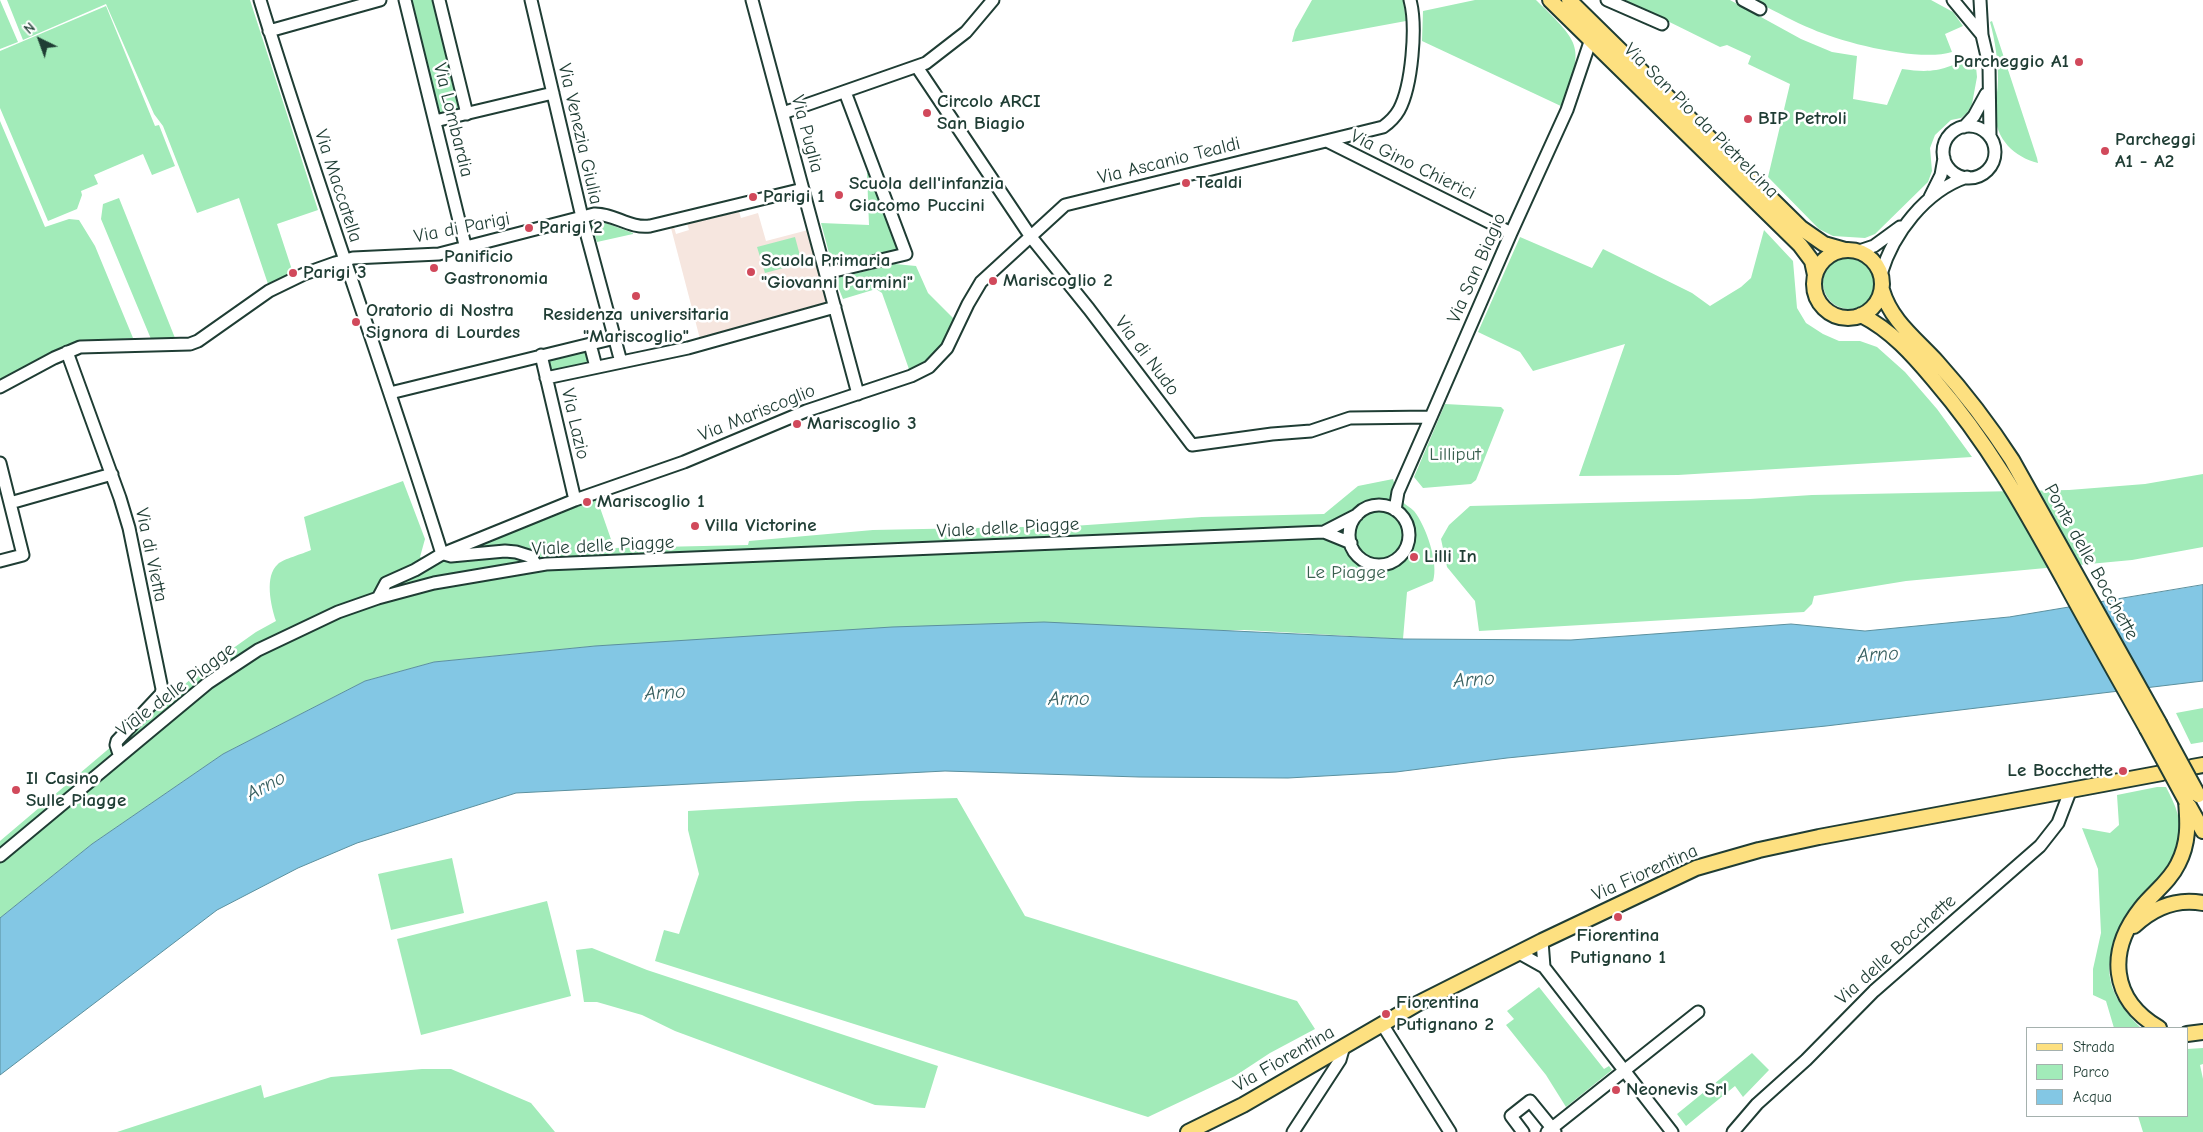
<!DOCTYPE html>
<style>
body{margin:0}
#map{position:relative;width:2203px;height:1132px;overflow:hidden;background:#fff;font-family:"Comic Neue",sans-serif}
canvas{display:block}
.legend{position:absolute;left:2026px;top:1027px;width:162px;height:90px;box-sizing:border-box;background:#fff;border:1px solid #a5b1ae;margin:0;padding:6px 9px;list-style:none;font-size:15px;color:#1f3d34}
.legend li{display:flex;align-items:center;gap:10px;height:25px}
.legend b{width:25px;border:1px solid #a5b1ae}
.north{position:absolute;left:15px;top:15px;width:50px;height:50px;-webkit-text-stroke:4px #fff;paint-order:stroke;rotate:318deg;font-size:14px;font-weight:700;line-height:20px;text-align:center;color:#1f3d34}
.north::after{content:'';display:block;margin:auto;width:18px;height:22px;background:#1f3d34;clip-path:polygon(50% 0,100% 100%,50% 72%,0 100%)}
</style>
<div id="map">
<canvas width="2203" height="1132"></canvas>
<ul class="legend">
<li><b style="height:6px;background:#fde080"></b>Strada</li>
<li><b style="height:14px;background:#a2ebb9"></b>Parco</li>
<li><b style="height:14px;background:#83c7e4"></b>Acqua</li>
</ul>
<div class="north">N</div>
</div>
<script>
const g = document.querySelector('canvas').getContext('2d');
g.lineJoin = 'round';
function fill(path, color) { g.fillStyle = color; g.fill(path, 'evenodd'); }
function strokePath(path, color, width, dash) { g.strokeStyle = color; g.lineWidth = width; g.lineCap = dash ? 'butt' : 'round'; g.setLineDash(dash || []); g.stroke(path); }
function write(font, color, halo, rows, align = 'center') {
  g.font = font + ' "Comic Neue",sans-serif'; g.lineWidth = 5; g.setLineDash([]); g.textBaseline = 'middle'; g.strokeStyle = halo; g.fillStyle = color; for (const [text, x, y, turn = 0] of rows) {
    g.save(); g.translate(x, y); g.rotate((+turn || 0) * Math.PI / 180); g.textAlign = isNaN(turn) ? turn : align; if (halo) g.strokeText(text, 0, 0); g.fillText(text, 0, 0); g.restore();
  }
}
fill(new Path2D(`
 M 739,211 L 741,218 L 758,213 L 766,241 L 808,230 L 828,304 L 700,339 L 671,228 L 674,227 L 676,234 L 689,230 L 687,223 Z`), '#f6e6df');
fill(new Path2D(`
 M 0,0 L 18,42 L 0,49 Z
 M 7,0 L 250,0 L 318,210 L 277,224 L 293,273 L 268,284 L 239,198 L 197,213 L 163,126 L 154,114 L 106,4 L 23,40 Z
 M 412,0 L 433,0 L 460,109 L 440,114 Z
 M 1312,0 L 1403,0 L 1406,21 L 1292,42 L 1295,30 Z
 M 1475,0 L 1536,0 C 1583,46 1583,45 1563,107 L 1422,41 L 1423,11 Z
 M 1625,0 L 1730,0 L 1801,39 L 1832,52 L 1857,56 L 1853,99 L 1887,105 L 1902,69 C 1936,74 1944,69 1975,56 L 1977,77 L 1972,104 L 1967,113 L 1961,118 L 1951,120 L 1935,135 L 1930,148 L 1932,171 L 1928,182 L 1875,234 L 1865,238 L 1833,236 L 1819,229 L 1768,177 L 1790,84 L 1748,64 L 1751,56 L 1727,45 L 1720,47 Z
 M 1760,0 L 1931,0 L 1953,12 L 1963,26 L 1945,34 L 1952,52 C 1919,62 1843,43 1812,29 C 1794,22 1777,12 1759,3 Z
 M 106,6 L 155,126 L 159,125 L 175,166 L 152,175 L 143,154 L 94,175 L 98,184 L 81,191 L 82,195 L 77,209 L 48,221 L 0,108 L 0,51 Z
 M 1992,21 L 2037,158 L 2038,163 C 2014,157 1996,139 1995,114 C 1995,103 1998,91 1998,79 C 1998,60 1995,40 1990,22 Z
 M 0,121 L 45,227 L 69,219 L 79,220 L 95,246 L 133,338 L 81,343 L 56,350 L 0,379 Z
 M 870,172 L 898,250 L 833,268 L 821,223 L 869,225 L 867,173 Z
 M 119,198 L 175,338 L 151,339 L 101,219 L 103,204 Z
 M 600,221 L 633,233 L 633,234 L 597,242 L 591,223 Z
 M 1764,230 L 1793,261 L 1797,308 L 1806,323 L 1823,334 L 1839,341 L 1860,341 L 1877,347 L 1905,372 L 1937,409 L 1972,457 L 1678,475 L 1579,476 L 1625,344 L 1533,371 L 1520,352 L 1478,332 L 1520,237 L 1592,268 L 1603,249 L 1692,293 L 1710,306 L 1741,287 L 1751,278 Z
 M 795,237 L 802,263 L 765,273 L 757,247 Z
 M1823 283a26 26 0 1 1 52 0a26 26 0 1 1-52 0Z
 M 895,264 L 916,266 L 928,293 L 955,320 C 941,349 939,356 910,372 L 882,293 L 876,289 L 843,299 L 836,282 L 837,278 Z
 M 588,349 L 591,363 L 550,371 L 547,359 Z
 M 1445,404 L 1501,407 L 1504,410 L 1476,480 L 1471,484 L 1423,488 L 1414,477 Z
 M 2203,474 L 2203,547 L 2132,560 L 1906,581 L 1814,596 L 1812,604 L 1804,612 L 1479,631 L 1475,601 L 1447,567 L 1441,539 L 1449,525 L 1470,506 L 1750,499 L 1812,495 L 2069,490 L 2145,484 Z
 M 1393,479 C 1395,486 1398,495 1402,501 C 1405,505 1410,507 1414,511 C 1426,526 1439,563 1433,581 L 1407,592 L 1403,639 L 1244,630 L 595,646 L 434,662 L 365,681 L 223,754 L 92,844 L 0,918 L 0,841 L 198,673 L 256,632 L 276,621 C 271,606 264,576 278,564 C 283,559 303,554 311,550 L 304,517 L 403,481 L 425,539 L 420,557 L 435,564 L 452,559 L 458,552 L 597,499 L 614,548 L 748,545 L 749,541 L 873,530 L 1073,526 L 1202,517 L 1324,514 L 1358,486 Z
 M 2203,708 L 2203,742 L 2191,744 L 2176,713 Z
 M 2157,787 L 2166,787 C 2175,804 2183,822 2180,842 C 2178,857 2167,870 2159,882 C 2118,936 2081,969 2141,1028 L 2114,1028 L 2106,1001 L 2093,995 L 2093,969 L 2101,933 L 2098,869 L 2082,828 L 2110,833 L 2119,825 L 2117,795 Z
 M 957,798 L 1025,916 L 1297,1001 L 1315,1029 L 1270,1053 L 1235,1076 L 1148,1117 L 655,961 L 664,930 L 679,934 L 699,874 L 688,830 L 688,811 L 858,801 Z
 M 452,858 L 464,913 L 391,930 L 378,874 Z
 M 547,901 L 571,996 L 421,1035 L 397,939 Z
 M 592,948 L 647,970 L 938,1066 L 925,1108 L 875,1105 L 675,1031 L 642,1015 L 597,1002 L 584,1002 L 576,950 Z
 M 1539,987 L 1604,1069 L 1609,1066 L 1612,1070 L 1566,1107 L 1546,1075 L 1506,1025 L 1514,1019 L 1507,1011 Z
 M 2203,1048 L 2203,1064 L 2200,1065 L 2203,1079 L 2203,1132 L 2143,1132 L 2138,1116 L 2187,1116 L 2187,1049 Z
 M 1752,1053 L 1769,1070 L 1743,1097 L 1735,1086 L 1686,1126 L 1677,1114 Z
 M 422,1069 L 451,1069 L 531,1103 L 555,1132 L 117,1132 L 261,1085 L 264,1098 L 331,1077 Z`), '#a2ebb9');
const water = new Path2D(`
 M 2203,585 L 2203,681 L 1826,726 L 1507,758 L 1396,772 L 1288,778 L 1139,777 L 945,771 L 516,793 L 357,843 L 298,868 L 217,910 L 0,1075 L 0,918 L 92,844 L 223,754 L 365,681 L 434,662 L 595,646 L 892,627 L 1044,622 L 1403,639 L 1571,640 L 1791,624 L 1865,631 L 2009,617 Z`);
fill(water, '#83c7e4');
strokePath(water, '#5b909e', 1);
const minor = new Path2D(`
 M 260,0 C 317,186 384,368 442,554
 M 405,0 L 466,249
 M 439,0 L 467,114
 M 531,0 L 582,217 L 621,362
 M 752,0 L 858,394
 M 1607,0 L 1662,24
 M 1743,0 L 1760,9
 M 1953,0 L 1982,35
 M 1980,0 L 1982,35 L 1989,65 L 1990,137
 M 269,31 L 380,0
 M 917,67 L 1031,237 L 1089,309 L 1192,445 L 1272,434 L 1311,431 L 1350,418 L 1431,417
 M 783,113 L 926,63 L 966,32 L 993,0
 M 435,121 L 553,93
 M1943 152a26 26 0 1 1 52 0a26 26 0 1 1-52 0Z
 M 1964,127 L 1974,116 L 1986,94
 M 1327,141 L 1511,233
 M 1930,197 L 1941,175 L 1944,158
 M 1859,251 L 1874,246 L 1900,227
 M 826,273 L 906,254 L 845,92
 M 1881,274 C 1893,234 1925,191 1967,177
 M 590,344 L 596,367
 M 67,352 L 120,498 L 129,528 L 162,689 L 161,694 L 117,741 L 116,745 L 119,754
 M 541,355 L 575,500
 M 546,378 L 688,348 L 835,307
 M 0,387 L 54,358 L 80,347 L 190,344 L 198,341 L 269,291 L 304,274 L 335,263 L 353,258 L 439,254 L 594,214 C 613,213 630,229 650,226 L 803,189
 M 390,393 L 615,338
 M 0,463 L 23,555 L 0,561
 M 10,503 L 112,474
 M1349 535a30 30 0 1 1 60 0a30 30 0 1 1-60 0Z
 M 1395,510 L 1398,492 L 1431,417 L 1511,233 L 1567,110 L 1591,39
 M 1324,532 L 1351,543
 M 444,554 L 451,556 L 505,551 L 516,552 L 532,557 L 535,565
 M 378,598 L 386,583 L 415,570 L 442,554 L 575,500 L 684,462 L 806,411 L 911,376 L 929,367 L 947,348 L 968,304 L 981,282 L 1065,205 L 1383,127 C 1390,122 1395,117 1399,110 C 1412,86 1417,26 1410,0
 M 0,856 L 208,683 L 258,650 L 338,612 L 378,598 L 434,583 L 546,564 L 1324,532 L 1357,515
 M 1542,941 L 1544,967 L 1672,1132
 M 1519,953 L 1544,967
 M 1382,1024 L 1450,1132
 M 1293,1132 L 1340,1060 L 1344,1046
 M 1523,1132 L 1511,1116 L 1530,1101 L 1552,1128 L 1547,1132
 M 1555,1132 L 1552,1128 L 1698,1012
 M 1733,1132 L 1757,1104 L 1806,1060 L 1874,991 L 2040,846 L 2058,823 L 2071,789`);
const major = new Path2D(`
 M 1550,0 L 1800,245 L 1812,261 L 1815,275
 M 1569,0 L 1801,228 L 1824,244 L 1845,250
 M1814 284a34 34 0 1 1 68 0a34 34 0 1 1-68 0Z
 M 1882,290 C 1891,321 1916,339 1937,362 C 1964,392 1990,426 2012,460 L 2159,723
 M 1861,315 C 1891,330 1913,355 1934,380 C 1989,444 2023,506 2064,580 C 2091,630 2119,679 2147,729
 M 2192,767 L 2203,765
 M 2189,806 L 2203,831
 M 2134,926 C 2153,908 2176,898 2203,903
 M 2159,1028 C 2110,999 2107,951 2141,908 C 2153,893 2170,881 2178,864 C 2189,843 2188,823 2186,801
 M 2187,1034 L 2203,1032
 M 1188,1132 L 1243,1105 L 1417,1004 L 1542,941 L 1696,868 L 1759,850 L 1819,837 L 2162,773`);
strokePath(minor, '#1f3d34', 15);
strokePath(major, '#1f3d34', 18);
strokePath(minor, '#fff', 11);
strokePath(major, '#fde080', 14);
const majorBridge = new Path2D(`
 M 2159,723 L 2198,795
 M 2147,729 L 2186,801`);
strokePath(majorBridge, '#1f3d34', 18, []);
strokePath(majorBridge, '#fde080', 14);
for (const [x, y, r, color] of [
 [2079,62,5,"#d1495b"],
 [927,113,5,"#d1495b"],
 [1748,119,5,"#d1495b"],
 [2105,151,5,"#d1495b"],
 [1186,183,5,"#d1495b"],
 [839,195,5,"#d1495b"],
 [753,197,5,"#d1495b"],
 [529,228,5,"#d1495b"],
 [434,268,5,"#d1495b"],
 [751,272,5,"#d1495b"],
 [293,273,5,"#d1495b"],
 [993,281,5,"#d1495b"],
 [636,296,5,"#d1495b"],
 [356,322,5,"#d1495b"],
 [797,424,5,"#d1495b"],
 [587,502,5,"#d1495b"],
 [695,526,5,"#d1495b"],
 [1414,557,5,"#d1495b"],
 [2123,771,5,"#d1495b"],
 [16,790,5,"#d1495b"],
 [1618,917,5,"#d1495b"],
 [1386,1014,5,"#d1495b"],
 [1616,1090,5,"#d1495b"]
]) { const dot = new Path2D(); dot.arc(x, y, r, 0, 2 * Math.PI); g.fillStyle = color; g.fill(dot); strokePath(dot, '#fff', 2); }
write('bold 19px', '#1f3d34', '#fff', [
 ["Parcheggio A1",2069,62,"right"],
 ["Circolo ARCI",937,102],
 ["San Biagio",937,124],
 ["BIP Petroli",1758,119],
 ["Parcheggi",2115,140],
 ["A1 - A2",2115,162],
 ["Tealdi",1196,183],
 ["Scuola dell'infanzia",849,184],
 ["Giacomo Puccini",849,206],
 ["Parigi 1",763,197],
 ["Parigi 2",539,228],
 ["Panificio",444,257],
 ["Gastronomia",444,279],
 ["Scuola Primaria",761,261],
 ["\"Giovanni Parmini\"",761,283],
 ["Parigi 3",303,273],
 ["Mariscoglio 2",1003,281],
 ["Oratorio di Nostra",366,311],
 ["Signora di Lourdes",366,333],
 ["Residenza universitaria",636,315,"center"],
 ["\"Mariscoglio\"",636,337,"center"],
 ["Mariscoglio 3",807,424],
 ["Mariscoglio 1",597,502],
 ["Villa Victorine",705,526],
 ["Lilli In",1424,557],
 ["Le Bocchette",2113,771,"right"],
 ["Il Casino",26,779],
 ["Sulle Piagge",26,801],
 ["Fiorentina",1618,936,"center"],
 ["Putignano 1",1618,958,"center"],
 ["Fiorentina",1396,1003],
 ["Putignano 2",1396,1025],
 ["Neonevis Srl",1626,1090]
], 'left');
write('19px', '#1f3d34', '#fff', [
 ["Via Lombardia",453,120,76],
 ["Via San Pio da Pietrelcina",1701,121,45],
 ["Via Venezia Giulia",580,134,77],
 ["Via Puglia",807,134,75],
 ["Via Ascanio Tealdi",1169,161,-14],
 ["Via Gino Chierici",1413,165,26],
 ["Via Maccatella",338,186,72],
 ["Via di Parigi",462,228,-11],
 ["Via San Biagio",1477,268,-66],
 ["Via di Nudo",1147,356,53],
 ["Via Mariscoglio",757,413,-22],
 ["Via Lazio",575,424,77],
 ["Viale delle Piagge",1008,528,-3],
 ["Viale delle Piagge",603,546,-3],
 ["Via di Vietta",151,555,78],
 ["Ponte delle Bocchette",2091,562,61],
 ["Viale delle Piagge",176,690,-37],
 ["Via Fiorentina",1645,873,-24],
 ["Via delle Bocchette",1896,950,-42],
 ["Via Fiorentina",1284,1059,-30]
]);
write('19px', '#39604f', '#fff', [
 ["Lilliput",1455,455],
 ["Le Piagge",1346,573]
]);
write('italic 20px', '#386060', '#fff', [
 ["Arno",1878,655,-4],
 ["Arno",1474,680,-4],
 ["Arno",665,693,-3],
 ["Arno",1069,699],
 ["Arno",266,786,-28]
]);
</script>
